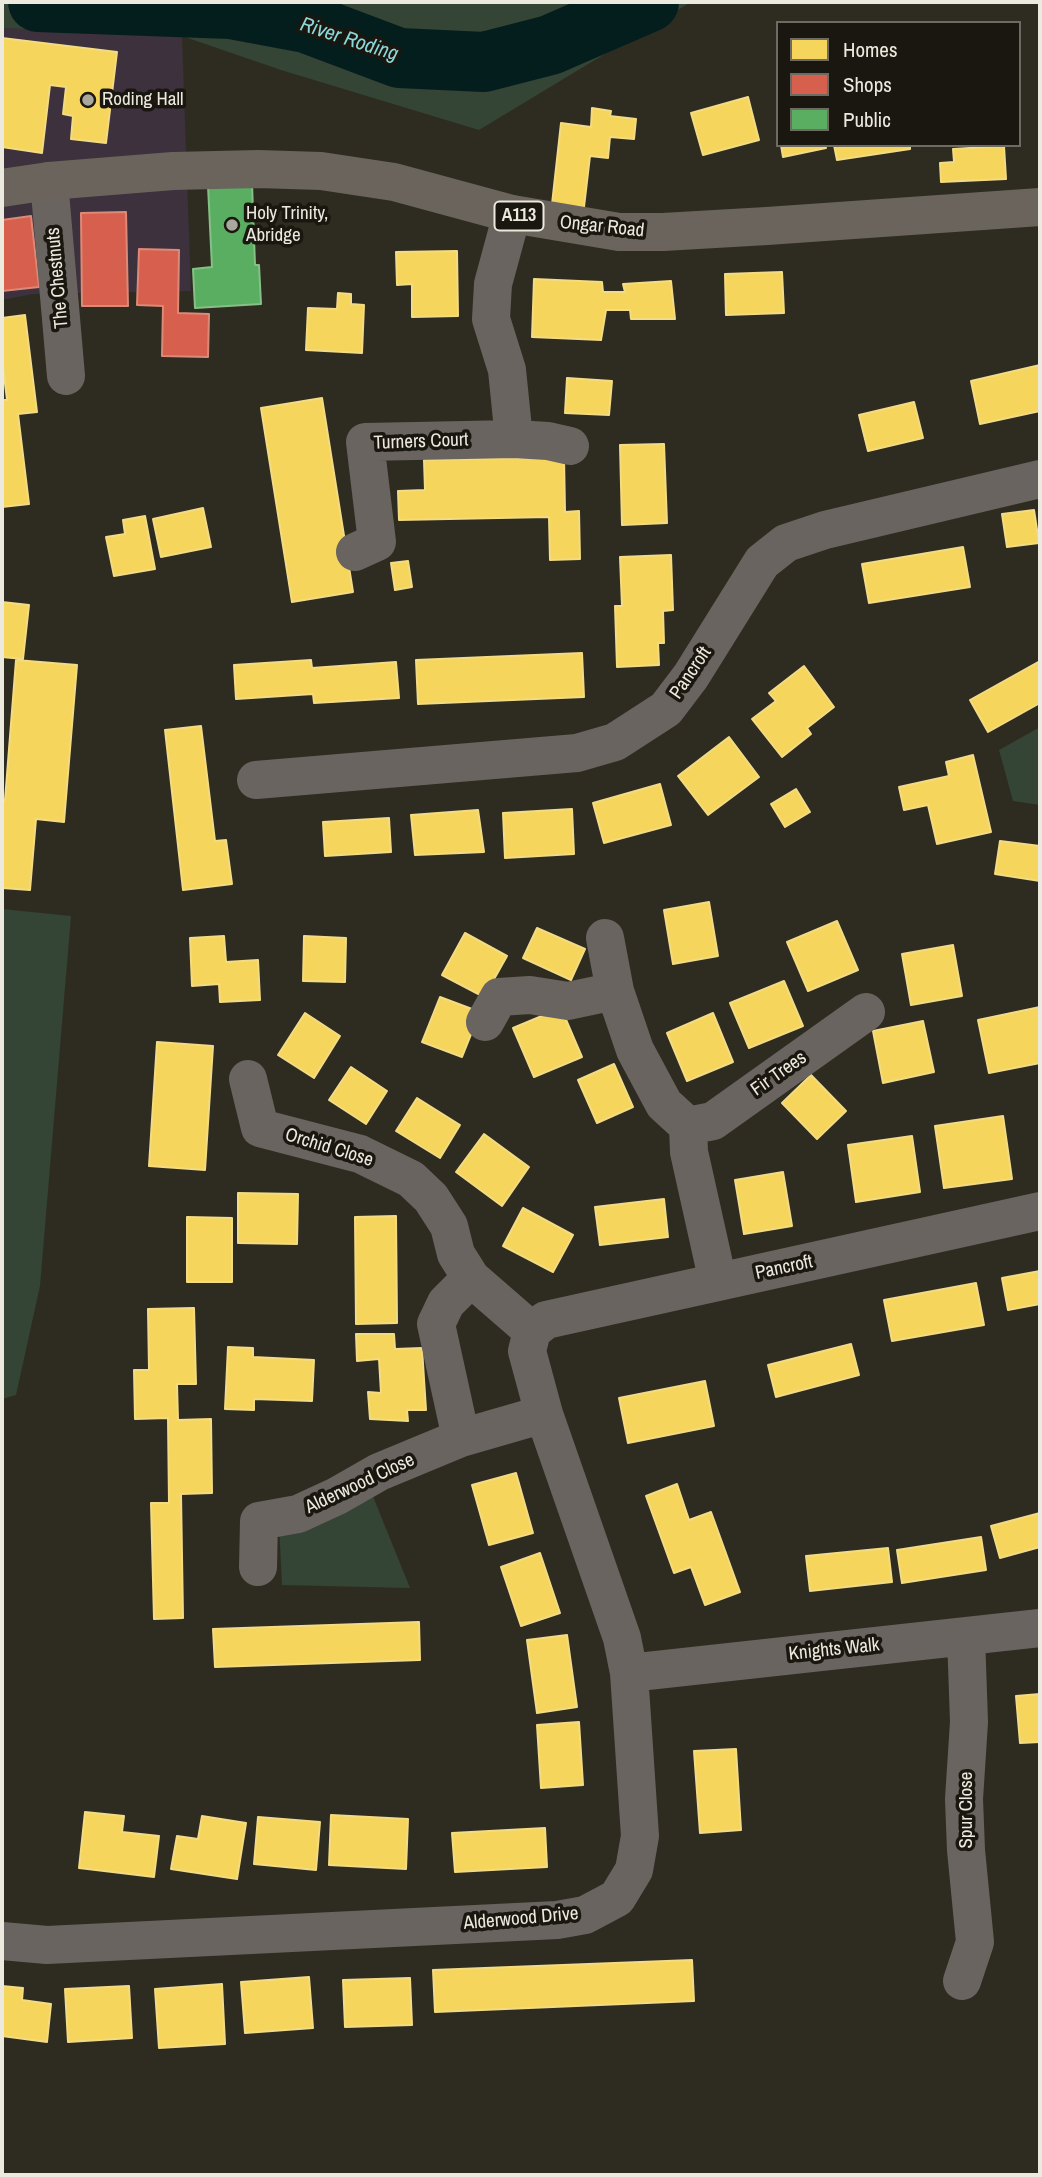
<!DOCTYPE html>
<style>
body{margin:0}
#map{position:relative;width:1042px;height:2177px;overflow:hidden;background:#2e2c21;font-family:"Archivo Narrow",sans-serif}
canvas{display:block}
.frame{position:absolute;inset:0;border:4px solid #ece9de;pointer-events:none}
.legend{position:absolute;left:776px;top:21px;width:245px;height:126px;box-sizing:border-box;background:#19170f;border:2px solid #6d6b62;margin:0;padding:9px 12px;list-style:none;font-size:21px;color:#ece9de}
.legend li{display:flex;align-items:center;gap:14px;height:35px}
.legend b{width:35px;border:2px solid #6d6b62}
</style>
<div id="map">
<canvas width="1042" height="2177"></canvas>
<div class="frame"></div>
<ul class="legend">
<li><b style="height:19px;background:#f6d55c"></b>Homes</li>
<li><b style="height:19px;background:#d6604d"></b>Shops</li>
<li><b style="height:19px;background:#5aae61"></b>Public</li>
</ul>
</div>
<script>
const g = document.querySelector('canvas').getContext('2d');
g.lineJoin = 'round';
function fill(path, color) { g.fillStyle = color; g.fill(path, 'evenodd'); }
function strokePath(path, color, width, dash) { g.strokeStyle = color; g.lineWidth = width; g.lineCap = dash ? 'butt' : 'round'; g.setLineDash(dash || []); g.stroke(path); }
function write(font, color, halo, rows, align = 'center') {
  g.font = font + ' "Archivo Narrow",sans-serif'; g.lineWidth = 7; g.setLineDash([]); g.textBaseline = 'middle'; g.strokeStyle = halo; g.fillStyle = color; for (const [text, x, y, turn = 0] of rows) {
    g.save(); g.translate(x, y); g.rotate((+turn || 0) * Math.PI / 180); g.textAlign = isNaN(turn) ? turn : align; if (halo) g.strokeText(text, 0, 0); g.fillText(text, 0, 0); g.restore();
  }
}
fill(new Path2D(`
 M 2,28 L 182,36 L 191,291 L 33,294 L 2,300 Z`), '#3c313c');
fill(new Path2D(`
 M 2,2 L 691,2 L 479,130 L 281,70 L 182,36 L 2,28 Z
 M 1040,727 L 1040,805 L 1013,801 L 999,750 Z
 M 2,909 L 71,916 L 40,1286 L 16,1395 L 2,1399 Z
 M 370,1489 L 410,1588 L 282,1585 L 279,1525 Z`), '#344435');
const homes = new Path2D(`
 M 2,38 L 117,52 L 106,143 L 71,139 L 73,116 L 63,114 L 66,87 L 50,85 L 42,153 L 2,147 Z
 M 748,97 L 759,140 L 703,155 L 691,113 Z
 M 592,108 L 611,111 L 610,116 L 636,119 L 634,139 L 610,137 L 608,158 L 590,156 L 584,207 L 552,204 L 561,123 L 591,127 Z
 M 781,145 L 825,145 L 826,148 L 783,157 Z
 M 834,145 L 910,145 L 910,149 L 837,160 Z
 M 1004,146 L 1006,179 L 941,182 L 940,163 L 954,162 L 953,149 Z
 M 457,251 L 458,316 L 412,317 L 412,284 L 397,285 L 396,252 Z
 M 782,272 L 784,313 L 726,315 L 725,274 Z
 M 534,279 L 602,282 L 603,292 L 625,292 L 623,284 L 671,281 L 675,319 L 631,319 L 630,310 L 606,310 L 601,340 L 532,337 Z
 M 338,293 L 351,294 L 351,304 L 364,305 L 362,353 L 306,350 L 308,308 L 337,309 Z
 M 25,315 L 37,412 L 18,414 L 29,504 L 2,507 L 2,400 L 7,400 L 2,359 L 2,318 Z
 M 1040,365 L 1040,411 L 980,424 L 971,381 Z
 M 567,378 L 612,381 L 609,415 L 565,413 Z
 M 322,398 L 353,592 L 292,602 L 261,408 Z
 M 914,402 L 923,438 L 868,451 L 859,415 Z
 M 664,444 L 667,523 L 622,525 L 620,445 Z
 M 564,457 L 565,512 L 579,511 L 580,559 L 550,560 L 549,517 L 399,520 L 398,491 L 425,490 L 424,460 Z
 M 203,508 L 211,547 L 161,557 L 153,519 Z
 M 1034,510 L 1039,543 L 1007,547 L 1002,514 Z
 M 145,516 L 155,569 L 114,576 L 106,537 L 125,534 L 123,520 Z
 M 963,547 L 970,587 L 869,603 L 862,564 Z
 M 671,555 L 673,610 L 663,611 L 664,643 L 658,643 L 659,665 L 617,667 L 615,606 L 622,606 L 620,557 Z
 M 408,561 L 412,587 L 395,590 L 391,563 Z
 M 2,602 L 29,605 L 23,659 L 2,657 Z
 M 582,653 L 584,697 L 418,704 L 416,660 Z
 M 16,660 L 77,665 L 64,822 L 36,819 L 30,890 L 2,888 L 2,800 L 5,800 Z
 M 311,660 L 312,668 L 396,662 L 399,698 L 314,703 L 313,694 L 236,699 L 234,665 Z
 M 1040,661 L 1040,703 L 988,732 L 970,700 Z
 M 804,666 L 834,707 L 807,728 L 811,734 L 782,757 L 752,719 L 776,701 L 769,693 Z
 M 201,726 L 215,841 L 226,840 L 232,884 L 183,890 L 165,730 Z
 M 729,737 L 759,777 L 708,815 L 678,776 Z
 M 973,755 L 991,832 L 937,844 L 928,805 L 904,810 L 899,787 L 949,776 L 946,762 Z
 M 660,784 L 671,825 L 604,843 L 593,803 Z
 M 796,789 L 810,812 L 785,827 L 771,804 Z
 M 572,809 L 574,854 L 505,858 L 503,813 Z
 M 478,810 L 484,852 L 415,855 L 411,815 Z
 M 389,818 L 391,852 L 325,856 L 323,822 Z
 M 1000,841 L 1040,846 L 1040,881 L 995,874 Z
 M 709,902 L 718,956 L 673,964 L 664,910 Z
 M 837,921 L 858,970 L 808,991 L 787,942 Z
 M 537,928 L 585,949 L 571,980 L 523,958 Z
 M 465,933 L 507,956 L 484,997 L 442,975 Z
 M 224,936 L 226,962 L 258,960 L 260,1000 L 220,1002 L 219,984 L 192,986 L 190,938 Z
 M 304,936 L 346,938 L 345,982 L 303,981 Z
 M 953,945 L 962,996 L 911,1005 L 902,954 Z
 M 784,981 L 803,1026 L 749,1048 L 730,1003 Z
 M 440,997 L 480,1012 L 462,1057 L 422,1042 Z
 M 1040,1007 L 1040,1063 L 989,1073 L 978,1020 Z
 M 561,1008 L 582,1057 L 534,1077 L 513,1028 Z
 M 305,1013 L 340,1036 L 314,1078 L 278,1055 Z
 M 713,1013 L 733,1062 L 687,1081 L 667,1033 Z
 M 923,1021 L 934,1072 L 883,1083 L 873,1031 Z
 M 157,1042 L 213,1046 L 205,1170 L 149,1166 Z
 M 614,1064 L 633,1107 L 597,1123 L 578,1080 Z
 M 351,1067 L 387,1091 L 366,1124 L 329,1100 Z
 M 811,1075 L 846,1111 L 817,1139 L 782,1103 Z
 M 417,1098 L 460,1125 L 440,1158 L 396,1131 Z
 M 1003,1116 L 1012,1179 L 944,1188 L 935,1126 Z
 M 484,1134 L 529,1167 L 502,1206 L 456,1172 Z
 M 912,1136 L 920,1192 L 856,1202 L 848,1145 Z
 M 783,1172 L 792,1226 L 744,1234 L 735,1180 Z
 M 238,1193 L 298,1194 L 297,1244 L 238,1243 Z
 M 664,1199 L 668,1237 L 600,1245 L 595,1207 Z
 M 523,1208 L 573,1235 L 553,1272 L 503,1246 Z
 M 396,1216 L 397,1323 L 356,1324 L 355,1217 Z
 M 187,1217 L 232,1218 L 232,1282 L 187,1282 Z
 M 1040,1271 L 1040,1304 L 1008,1310 L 1002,1278 Z
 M 976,1283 L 984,1325 L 892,1341 L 884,1300 Z
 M 194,1308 L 196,1384 L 177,1384 L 178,1420 L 211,1419 L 212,1493 L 181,1494 L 183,1618 L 154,1619 L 151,1503 L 169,1503 L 168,1418 L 135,1419 L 134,1370 L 149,1370 L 148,1309 Z
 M 356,1334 L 394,1334 L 395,1349 L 422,1348 L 426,1410 L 407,1410 L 408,1421 L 370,1419 L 368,1392 L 381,1393 L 379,1359 L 357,1361 Z
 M 851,1344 L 859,1375 L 776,1397 L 768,1365 Z
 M 228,1347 L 253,1348 L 253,1357 L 314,1360 L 312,1401 L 254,1399 L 254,1410 L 225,1409 Z
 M 705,1381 L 714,1426 L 628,1443 L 619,1398 Z
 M 516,1473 L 533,1533 L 489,1545 L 472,1485 Z
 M 677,1484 L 689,1520 L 711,1512 L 740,1592 L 705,1605 L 691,1567 L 674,1573 L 646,1496 Z
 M 1040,1513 L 1040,1547 L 1000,1558 L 991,1526 Z
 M 981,1537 L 986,1570 L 902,1583 L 897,1550 Z
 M 888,1548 L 892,1582 L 810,1591 L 806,1556 Z
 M 540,1553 L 560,1613 L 521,1626 L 501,1567 Z
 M 419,1622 L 420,1660 L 215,1667 L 213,1629 Z
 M 567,1635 L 577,1707 L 537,1713 L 527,1640 Z
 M 1040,1694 L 1040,1742 L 1020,1743 L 1016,1696 Z
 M 579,1722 L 583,1785 L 541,1788 L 537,1725 Z
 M 736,1749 L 741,1830 L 700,1833 L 694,1751 Z
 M 85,1812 L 124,1816 L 122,1832 L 159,1836 L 154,1877 L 79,1868 Z
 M 331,1815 L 408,1819 L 406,1869 L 329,1865 Z
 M 202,1816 L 246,1823 L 237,1879 L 171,1869 L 177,1836 L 198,1839 Z
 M 258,1817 L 320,1822 L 316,1870 L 254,1864 Z
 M 545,1828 L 547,1867 L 455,1872 L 452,1833 Z
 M 692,1960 L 694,2001 L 435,2012 L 433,1970 Z
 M 309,1977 L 313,2028 L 245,2033 L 241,1982 Z
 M 410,1978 L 412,2025 L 345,2027 L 343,1980 Z
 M 222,1984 L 225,2044 L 159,2048 L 155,1989 Z
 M 2,1986 L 23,1988 L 22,2000 L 51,2004 L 47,2042 L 2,2036 Z
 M 129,1986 L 132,2038 L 68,2042 L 65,1989 Z`);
fill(homes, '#f6d55c');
strokePath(homes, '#f3db83', 2);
const shops = new Path2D(`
 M 126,212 L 128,306 L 82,306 L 81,213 Z
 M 31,216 L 39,287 L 2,291 L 2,220 Z
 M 139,249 L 179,250 L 178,313 L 209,314 L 208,357 L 162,356 L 163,306 L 137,305 Z`);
fill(shops, '#d6604d');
strokePath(shops, '#dd8978', 2);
const public = new Path2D(`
 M 252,184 L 255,265 L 259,265 L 261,304 L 195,308 L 193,269 L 212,267 L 208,186 Z`);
fill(public, '#5aae61');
strokePath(public, '#86c086', 2);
strokePath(new Path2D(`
 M 38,2 L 231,9 L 306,23 L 399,58 L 484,62 L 550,45 L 649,2`), '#041e1e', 60);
strokePath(new Path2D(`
 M 49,181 L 66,376
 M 512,214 L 493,284 L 491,319 L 507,370 L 514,439
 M 355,552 L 377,542 L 365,442 L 514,439 L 548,441 L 570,446
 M 256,780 L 577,753 L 615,742 L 666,709 L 691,676 L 762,562 L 786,543 L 825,530 L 1040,479
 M 605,938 L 615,991 L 635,1050 L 664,1104 L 688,1126 L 713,1121 L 866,1012
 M 485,1022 L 499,997 L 530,995 L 568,1001 L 615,991
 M 248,1079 L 260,1128 L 360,1154 L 411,1179 L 431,1198 L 449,1226 L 456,1254 L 471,1278 L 532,1331
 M 688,1126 L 689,1152 L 718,1282
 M 471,1278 L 446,1303 L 436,1324 L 461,1438 L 544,1414
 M 532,1331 L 546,1320 L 1040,1211
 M 258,1567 L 259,1521 L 298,1514 L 337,1496 L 379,1472 L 461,1438
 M 629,1673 L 1040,1628
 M 2,1941 L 47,1945 L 557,1920 L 585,1915 L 617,1898 L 634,1870 L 640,1836 L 629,1673 L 622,1638 L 544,1414 L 527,1351 L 532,1331
 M 962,1981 L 975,1942 L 966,1850 L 964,1799 L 969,1722 L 966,1636`), '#6a6460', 38);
strokePath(new Path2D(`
 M 2,188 L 49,181 L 173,171 L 258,169 L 321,171 L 394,182 L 512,214 L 619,232 L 663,232 L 767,226 L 1040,207`), '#6a645d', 38);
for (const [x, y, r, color] of [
 [88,100,7,"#aaa79c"],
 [232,225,7,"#aaa79c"]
]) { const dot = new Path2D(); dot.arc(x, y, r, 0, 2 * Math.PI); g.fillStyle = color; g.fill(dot); strokePath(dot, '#19170f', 2.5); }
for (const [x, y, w] of [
 [519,216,49]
]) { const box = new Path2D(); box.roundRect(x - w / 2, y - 14.5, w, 29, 5); g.fillStyle = '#19170f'; g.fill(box); strokePath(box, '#ece9de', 2); }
write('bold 18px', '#ece9de', null, [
 ["A113",519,216]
]);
write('19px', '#ece9de', '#19170f', [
 ["Roding Hall",102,100],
 ["Holy Trinity,",246,214],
 ["Abridge",246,236]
], 'left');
write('19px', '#ece9de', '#19170f', [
 ["Ongar Road",602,227,6],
 ["The Chestnuts",58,278,-95],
 ["Turners Court",421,442,-2],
 ["Pancroft",691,673,-56],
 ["Fir Trees",779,1074,-35],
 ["Orchid Close",329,1148,17],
 ["Pancroft",784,1268,-12],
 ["Alderwood Close",360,1484,-25],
 ["Knights Walk",834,1650,-6],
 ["Spur Close",967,1810,-90],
 ["Alderwood Drive",521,1919,-5]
]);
write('italic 21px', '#8bd8db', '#19170f', [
 ["River Roding",349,40,18]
]);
</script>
